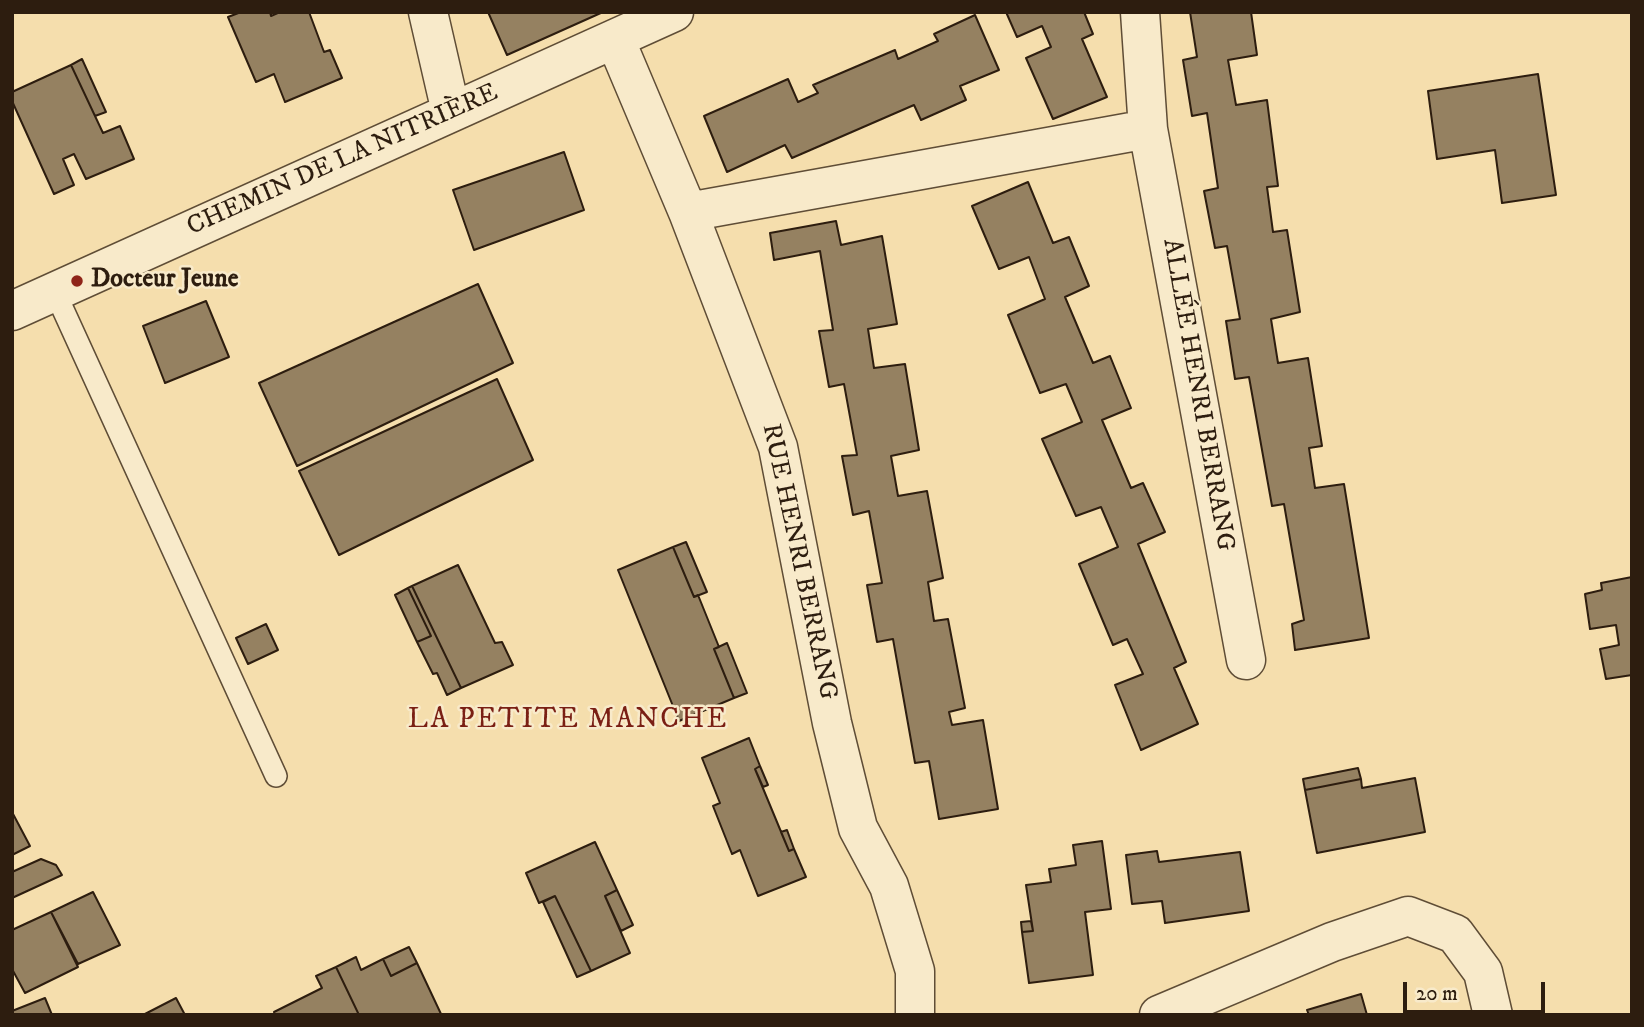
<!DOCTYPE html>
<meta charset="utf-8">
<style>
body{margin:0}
#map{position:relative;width:1644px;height:1027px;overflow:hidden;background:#f5dead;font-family:"IM FELL DW Pica",serif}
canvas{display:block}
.frame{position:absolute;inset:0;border:14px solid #2d1d0f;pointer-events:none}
.scale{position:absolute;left:1403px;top:982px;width:142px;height:32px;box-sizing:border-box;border:4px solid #2d1d0f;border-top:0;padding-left:9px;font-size:21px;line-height:24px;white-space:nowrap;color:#2d1d0f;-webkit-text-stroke:5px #f8eaca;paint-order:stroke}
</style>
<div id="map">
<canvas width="1644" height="1027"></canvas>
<div class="frame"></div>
<div class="scale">20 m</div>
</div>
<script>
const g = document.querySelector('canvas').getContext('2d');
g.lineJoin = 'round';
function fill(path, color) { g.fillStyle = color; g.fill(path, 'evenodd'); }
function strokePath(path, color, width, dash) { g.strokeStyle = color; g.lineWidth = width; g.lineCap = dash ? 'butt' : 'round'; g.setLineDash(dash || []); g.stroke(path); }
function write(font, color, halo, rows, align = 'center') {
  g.font = font + ' "IM FELL DW Pica",serif'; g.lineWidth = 5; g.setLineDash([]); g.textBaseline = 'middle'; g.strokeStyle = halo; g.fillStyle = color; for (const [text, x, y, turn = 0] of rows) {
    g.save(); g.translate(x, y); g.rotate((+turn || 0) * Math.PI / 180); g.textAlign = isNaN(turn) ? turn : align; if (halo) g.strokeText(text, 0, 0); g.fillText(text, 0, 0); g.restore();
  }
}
const building = new Path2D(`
 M 241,12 L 270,12 L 271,16 L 280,12 L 309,12 L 324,52 L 330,50 L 342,78 L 285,102 L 274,74 L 256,82 L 228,17 Z
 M 488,12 L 603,12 L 507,55 Z
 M 1006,12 L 1084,12 L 1093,34 L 1082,39 L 1107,97 L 1053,119 L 1026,58 L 1051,47 L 1042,26 L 1017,37 Z
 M 1190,12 L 1251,12 L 1257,55 L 1228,60 L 1236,105 L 1267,100 L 1278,186 L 1267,187 L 1273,232 L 1287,230 L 1300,312 L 1271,319 L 1278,363 L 1308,358 L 1322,446 L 1309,448 L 1315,488 L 1344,484 L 1369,638 L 1295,650 L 1292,624 L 1304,620 L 1284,504 L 1272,506 L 1249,377 L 1235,379 L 1226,321 L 1240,319 L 1227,246 L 1215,248 L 1204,191 L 1218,188 L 1207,113 L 1192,116 L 1183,60 L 1197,57 Z
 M 975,15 L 999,70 L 960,86 L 966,100 L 921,120 L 914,105 L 792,158 L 785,145 L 727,172 L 704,116 L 788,79 L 798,102 L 818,93 L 813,85 L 895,50 L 898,59 L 938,41 L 934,34 Z
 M 82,59 L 106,112 L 95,116 L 71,65 Z
 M 71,65 L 103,133 L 120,126 L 134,159 L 86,179 L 74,154 L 63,159 L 74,185 L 54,194 L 12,101 L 12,92 Z
 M 1538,74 L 1556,195 L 1502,203 L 1495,150 L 1437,159 L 1428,91 Z
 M 564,152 L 584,210 L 474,250 L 453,190 Z
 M 1028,182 L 1053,243 L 1069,237 L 1089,286 L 1065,297 L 1093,363 L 1110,356 L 1131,408 L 1102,420 L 1131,488 L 1143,483 L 1165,532 L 1138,544 L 1186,662 L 1174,668 L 1198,724 L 1141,750 L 1115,685 L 1143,674 L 1127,639 L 1113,645 L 1079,564 L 1118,547 L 1101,507 L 1076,516 L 1042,439 L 1082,422 L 1066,384 L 1040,393 L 1008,315 L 1045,299 L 1029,257 L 999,269 L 972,206 Z
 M 836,221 L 841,245 L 882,236 L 897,324 L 868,329 L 874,368 L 905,364 L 919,450 L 891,456 L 898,496 L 927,491 L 943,578 L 928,582 L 934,621 L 948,619 L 965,708 L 949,712 L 952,725 L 983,720 L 998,809 L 939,819 L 929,761 L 915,763 L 893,639 L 877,642 L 867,585 L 882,583 L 869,511 L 853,515 L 842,456 L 857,455 L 844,384 L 829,387 L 819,331 L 833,330 L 820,251 L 774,260 L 770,233 Z
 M 478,284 L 513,363 L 297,466 L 259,383 Z
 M 206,301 L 229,357 L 165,383 L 143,326 Z
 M 497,379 L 533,460 L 339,555 L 299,471 Z
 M 686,542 L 707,592 L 694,597 L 673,547 Z
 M 673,547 L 694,597 L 698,595 L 719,647 L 714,649 L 734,698 L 679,721 L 618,570 Z
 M 458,565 L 495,643 L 502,642 L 513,665 L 461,688 L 412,586 Z
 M 1632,577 L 1632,675 L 1606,679 L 1600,649 L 1619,645 L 1616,625 L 1590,629 L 1585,594 L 1602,590 L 1601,583 Z
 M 412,586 L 461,688 L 447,695 L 437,673 L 433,674 L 417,642 L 431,636 L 408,588 Z
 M 408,588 L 431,636 L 417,642 L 395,595 Z
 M 266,624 L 278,650 L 248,664 L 236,638 Z
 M 727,643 L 747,693 L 734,698 L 714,649 Z
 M 749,738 L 760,766 L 755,769 L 789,851 L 794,849 L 806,877 L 758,896 L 740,850 L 732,854 L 713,806 L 720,803 L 702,758 Z
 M 760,766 L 768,785 L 763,787 L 755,769 Z
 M 1358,768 L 1361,779 L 1305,790 L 1303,779 Z
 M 1415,778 L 1425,832 L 1317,853 L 1305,790 L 1361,779 L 1362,788 Z
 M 12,812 L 30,846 L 12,855 Z
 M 787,830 L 794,849 L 789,851 L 781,832 Z
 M 1102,841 L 1111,909 L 1085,912 L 1093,975 L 1029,983 L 1022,932 L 1033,931 L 1026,885 L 1051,882 L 1049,869 L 1076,865 L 1073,845 Z
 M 595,842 L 617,890 L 605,896 L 630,953 L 591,971 L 555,896 L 539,903 L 526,873 Z
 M 1157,851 L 1159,862 L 1240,852 L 1249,911 L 1165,923 L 1162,901 L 1132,904 L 1126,855 Z
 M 41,859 L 56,865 L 62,875 L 12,898 L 12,872 Z
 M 617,890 L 633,925 L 621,931 L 605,896 Z
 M 93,892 L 120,945 L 78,964 L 51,912 Z
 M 555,896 L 591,971 L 577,977 L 543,902 Z
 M 51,912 L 78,967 L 25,993 L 12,969 L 12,930 Z
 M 1031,921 L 1033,931 L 1022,932 L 1021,922 Z
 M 409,947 L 417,963 L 391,976 L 383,959 Z
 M 356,957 L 361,970 L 383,959 L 391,976 L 417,963 L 441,1014 L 359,1015 L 336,967 Z
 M 336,967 L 359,1015 L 275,1015 L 274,1012 L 322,988 L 316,976 Z
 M 1361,994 L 1367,1015 L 1309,1015 L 1307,1010 Z
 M 45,998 L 52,1015 L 12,1015 L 12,1011 Z
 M 176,998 L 185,1015 L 143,1015 Z`);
fill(building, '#958161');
strokePath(building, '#2d1d0f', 2);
const service = new Path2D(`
 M 55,292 L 276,776`);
const minor = new Path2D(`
 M 428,12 L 451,112
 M 1140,12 L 1148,129
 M 615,39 L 688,212 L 778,447 L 832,723 L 858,828 L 889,886 L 915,971 L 915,1015
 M 688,212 L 1148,129 L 1246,660
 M 12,311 L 674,12
 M 1159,1015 L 1332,942 L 1408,916 L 1455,934 L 1483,972 L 1493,1015`);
strokePath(service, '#5f4d36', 24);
strokePath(minor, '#5f4d36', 41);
strokePath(service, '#f8eaca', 21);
strokePath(minor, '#f8eaca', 38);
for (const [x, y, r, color] of [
 [77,281,7,"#8f2418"]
]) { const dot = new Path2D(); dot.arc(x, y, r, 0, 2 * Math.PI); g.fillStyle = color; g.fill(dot); strokePath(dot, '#f8eaca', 2.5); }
write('26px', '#2d1d0f', '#f8eaca', [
 ["CHEMIN DE LA NITRIÈRE",343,161,-24],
 ["ALLÉE HENRI BERRANG",1197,395,80],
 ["RUE HENRI BERRANG",798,562,78]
]);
write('bold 26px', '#2d1d0f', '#f8eaca', [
 ["Docteur Jeune",91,281]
], 'left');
g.letterSpacing = '2px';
write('28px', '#7a1f14', '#f8eaca', [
 ["LA PETITE MANCHE",568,721]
]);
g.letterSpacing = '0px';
</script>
